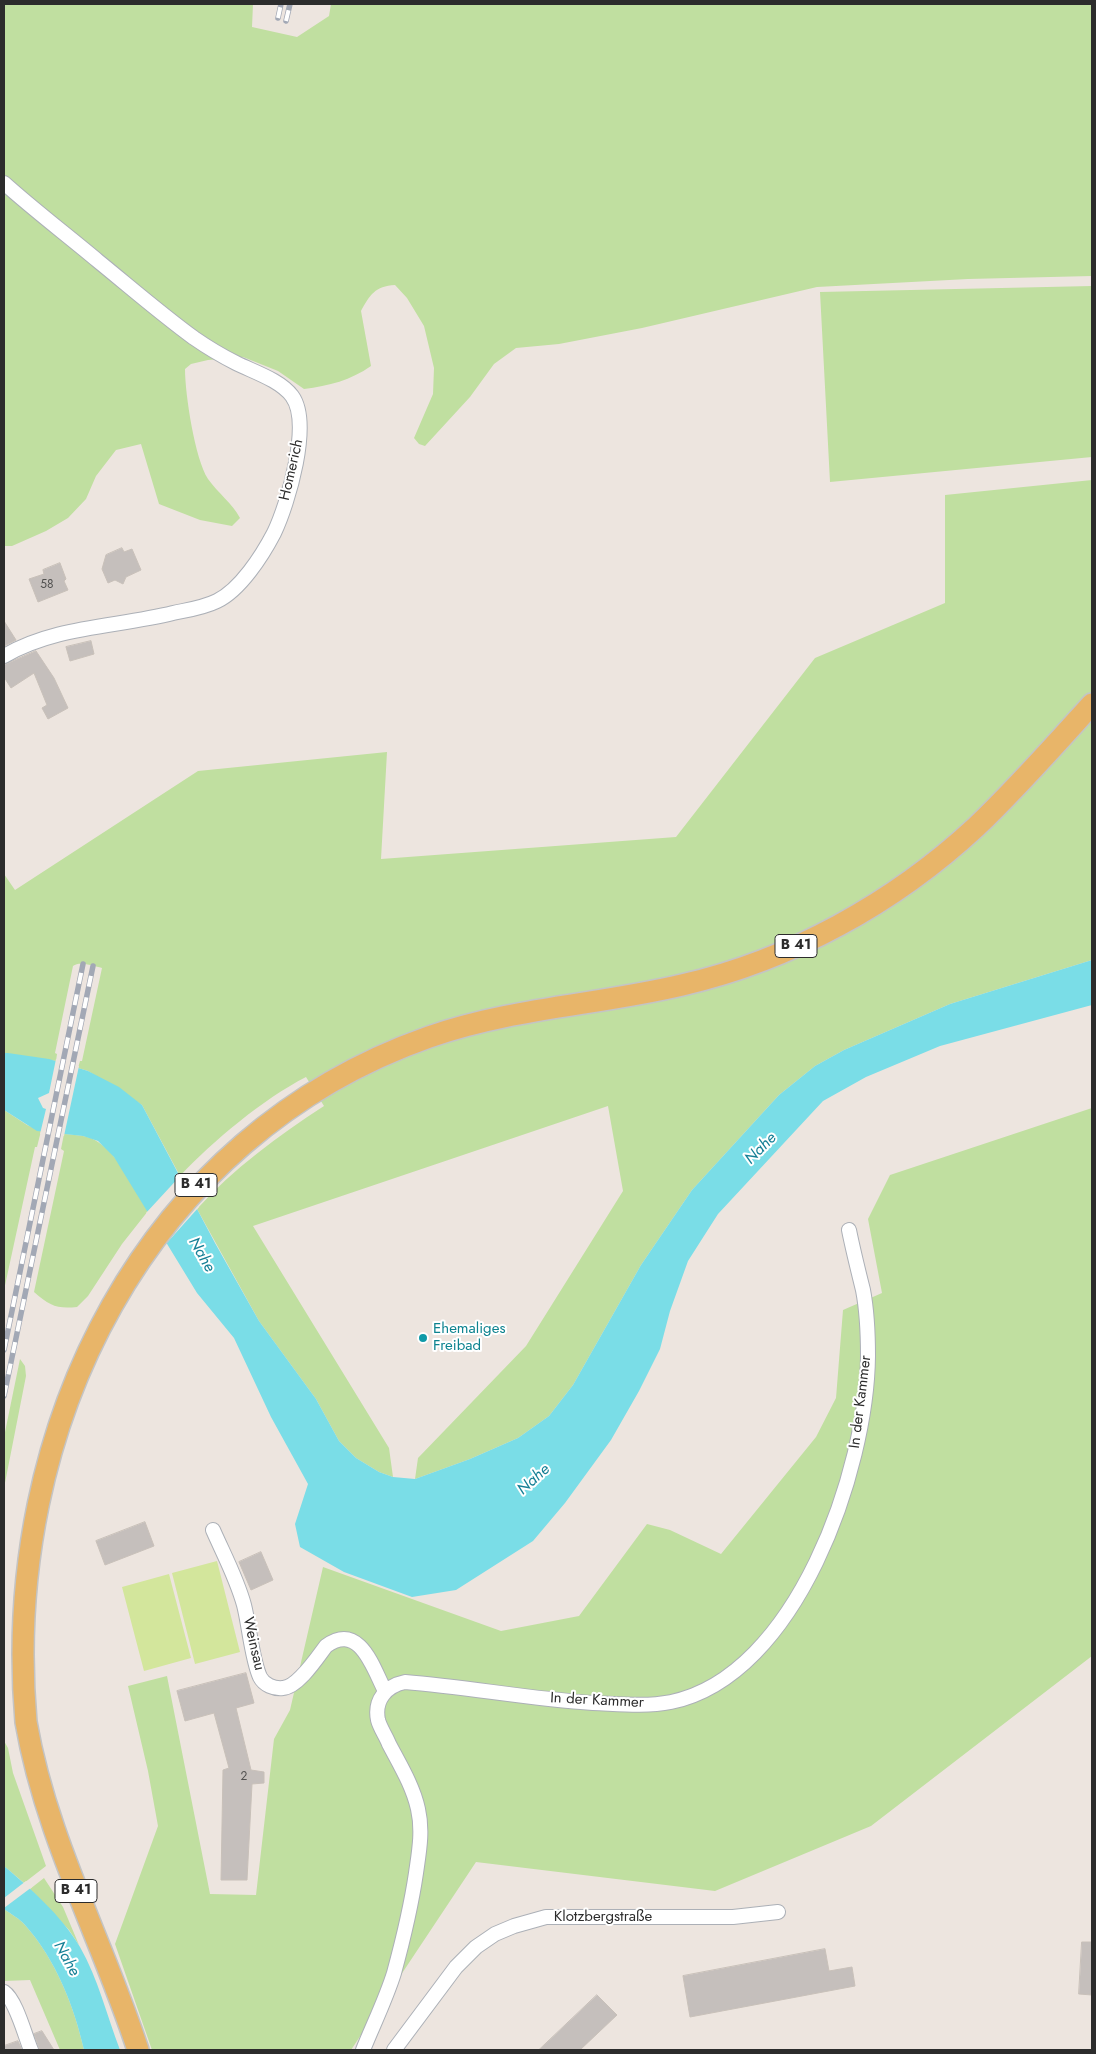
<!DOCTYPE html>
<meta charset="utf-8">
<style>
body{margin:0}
#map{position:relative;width:1096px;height:2054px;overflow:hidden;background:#ede5df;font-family:Jost,sans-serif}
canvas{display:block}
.frame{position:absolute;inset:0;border:5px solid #2c2c2c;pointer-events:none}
</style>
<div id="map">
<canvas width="1096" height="2054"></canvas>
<div class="frame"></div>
</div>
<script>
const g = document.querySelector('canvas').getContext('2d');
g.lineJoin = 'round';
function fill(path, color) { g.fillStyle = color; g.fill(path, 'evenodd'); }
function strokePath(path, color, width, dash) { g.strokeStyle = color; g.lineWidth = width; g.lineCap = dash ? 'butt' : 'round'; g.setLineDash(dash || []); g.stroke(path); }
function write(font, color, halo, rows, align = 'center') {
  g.font = font + ' Jost,sans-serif'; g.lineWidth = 4; g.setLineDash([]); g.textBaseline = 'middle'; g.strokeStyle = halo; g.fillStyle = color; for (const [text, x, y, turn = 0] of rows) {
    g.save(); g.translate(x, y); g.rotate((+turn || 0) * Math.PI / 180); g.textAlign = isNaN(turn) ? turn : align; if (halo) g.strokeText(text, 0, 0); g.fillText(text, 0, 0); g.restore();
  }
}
fill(new Path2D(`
 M 4,4 L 253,4 L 252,27 L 297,37 L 329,16 L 331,4 L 1092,4 L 1092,276 L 968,279 L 817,287 L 642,328 L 559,344 L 516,348 L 494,364 L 470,397 L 425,446 L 419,444 L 414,438 L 433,394 L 434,368 L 424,326 L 407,298 L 395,285 C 375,286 370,295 361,311 L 371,366 C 351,380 329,386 304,389 L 278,371 L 243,357 L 208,360 L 191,364 L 185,369 C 185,394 195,459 208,479 C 218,493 232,503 240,518 L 232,526 L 200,520 L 159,504 L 141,444 L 116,450 L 96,476 L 86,499 L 68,518 L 46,531 L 12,546 L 4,546 Z
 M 1092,286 L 1092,457 L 830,482 L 820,292 Z
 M 1092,480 L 1092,960 L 950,1004 L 844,1050 L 815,1066 L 779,1095 L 692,1190 L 641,1265 L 573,1385 L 549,1416 L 518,1438 L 470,1459 L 415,1479 L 418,1458 L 526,1346 L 623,1191 L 608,1106 L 253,1226 L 389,1448 L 393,1477 L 379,1472 L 356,1458 L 339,1441 L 316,1399 L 259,1321 L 197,1209 C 234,1168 278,1136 324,1106 L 306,1077 C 263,1099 213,1141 180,1176 L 142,1105 L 88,1071 L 78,1068 L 80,1061 L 82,1061 L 102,968 C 93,966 80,961 73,966 L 55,1053 L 57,1054 L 56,1061 L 4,1053 L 4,874 L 15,890 L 198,771 L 387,752 L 381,859 L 676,837 L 815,658 L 945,603 L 945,495 Z
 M 1092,1108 L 1092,1656 L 871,1826 L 715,1891 L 476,1862 L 351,2050 L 152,2050 L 115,1944 L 158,1826 L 148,1771 L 128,1686 L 167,1676 L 210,1894 L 256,1895 L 274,1739 L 290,1710 L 323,1567 L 501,1631 L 579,1616 L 647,1524 L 670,1530 L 721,1554 L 816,1437 L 836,1398 L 843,1310 L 882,1293 L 868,1219 L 890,1175 Z
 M 4,1110 L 27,1125 L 41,1131 L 37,1147 L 35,1147 L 4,1290 Z
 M 64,1134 C 75,1135 89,1135 98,1142 C 121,1157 134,1189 148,1211 L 122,1244 L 88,1296 L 77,1307 C 57,1309 50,1306 34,1292 L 64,1151 L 61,1149 Z
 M 20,1359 L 25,1366 L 26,1376 L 4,1488 L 4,1437 Z
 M 4,1741 L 8,1748 L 13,1773 L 46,1866 L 24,1883 L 4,1866 Z
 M 44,1878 L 63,1907 L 79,1945 L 69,1930 L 30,1889 Z
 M 4,1909 C 11,1914 20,1919 25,1925 C 56,1960 74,2006 84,2050 L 60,2050 L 30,1980 L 4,1981 Z`), '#c0dfa0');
fill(new Path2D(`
 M 217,1561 L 240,1652 L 195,1664 L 172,1573 Z
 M 169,1574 L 191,1658 L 144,1671 L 122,1587 Z`), '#d3e69c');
fill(new Path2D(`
 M 1092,960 L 1092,1005 L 940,1046 L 866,1077 L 823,1101 L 718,1214 L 688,1261 L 670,1311 L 660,1349 L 639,1391 L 611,1440 L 565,1503 L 533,1541 L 456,1590 L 412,1597 L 344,1572 L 300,1547 L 295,1524 L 308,1484 L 271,1417 L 234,1338 L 197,1293 L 114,1157 L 98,1141 L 83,1136 L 37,1131 L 4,1110 L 4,1053 L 8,1053 L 49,1059 L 88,1071 L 119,1087 L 142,1105 L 215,1243 L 259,1321 L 316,1399 L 339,1441 L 356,1458 L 379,1472 L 393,1477 L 415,1479 L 470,1459 L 518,1438 L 549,1416 L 573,1385 L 641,1265 L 692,1190 L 779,1095 L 815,1066 L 844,1050 L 950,1004 Z
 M 4,1866 C 31,1889 61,1915 80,1947 C 98,1978 107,2016 120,2050 L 84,2050 C 74,2006 56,1960 25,1925 C 20,1919 11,1914 4,1909 Z`), '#7adde7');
fill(new Path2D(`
 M 56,1059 L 79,1066 L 64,1136 L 40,1134 L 46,1109 L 43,1108 L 38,1098 L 49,1093 Z
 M 182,1174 L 199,1207 L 165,1245 L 146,1213 Z
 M 26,1881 L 32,1887 L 4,1908 L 4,1898 Z`), '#ede5df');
const building = new Path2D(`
 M 122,548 L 124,552 L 132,549 L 141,570 L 126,577 L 123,584 L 115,580 L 108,583 L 102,569 L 106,555 Z
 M 60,563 L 66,579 L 64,581 L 68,590 L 38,602 L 29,579 L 44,574 L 43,570 Z
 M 4,621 L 16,640 L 4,646 Z
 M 91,641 L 94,654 L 70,661 L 66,647 Z
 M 36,651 L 54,678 L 68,708 L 48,719 L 42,708 L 47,705 L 34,673 L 11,688 L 4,677 L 4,665 Z
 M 145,1522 L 154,1546 L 105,1565 L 96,1541 Z
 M 261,1552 L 273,1580 L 251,1590 L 239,1562 Z
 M 246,1673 L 254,1703 L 236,1708 L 251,1770 L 264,1772 L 264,1783 L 252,1784 L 247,1880 L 221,1880 L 223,1770 L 229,1768 L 214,1713 L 185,1721 L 177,1691 Z
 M 1082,1942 L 1092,1942 L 1092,1995 L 1079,1994 Z
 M 825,1949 L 829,1971 L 852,1967 L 855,1986 L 690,2017 L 683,1976 Z
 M 597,1995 L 617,2015 L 580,2050 L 539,2050 Z
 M 42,2031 L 54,2050 L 40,2050 L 34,2034 Z
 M 18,2041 L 22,2050 L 4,2050 L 4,2046 Z`);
fill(building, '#c5bfbc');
strokePath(building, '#c8c0b9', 1);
const minor = new Path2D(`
 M 4,183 C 34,210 67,235 98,261 C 130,287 161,314 194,338 C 207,347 222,356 236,363 C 254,372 280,380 292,396 C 312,423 288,504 274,533 C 262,556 240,590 217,601 C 203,608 187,610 173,613 C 117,627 55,626 4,656
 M 213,1530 C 224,1555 237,1579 244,1605 C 249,1624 252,1660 260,1677 C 264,1685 274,1689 283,1688 C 298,1687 317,1658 326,1646 C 360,1622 373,1668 385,1691
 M 4,1992 C 16,2000 25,2036 31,2050
 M 363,2050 C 373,2025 386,1999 394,1973 C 403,1940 411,1907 416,1873 C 419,1852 423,1831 418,1809 C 413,1786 400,1765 389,1744 C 386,1736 380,1728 378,1720 C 374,1700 386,1686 405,1682 C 468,1687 530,1699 593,1703 C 619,1704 645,1707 671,1702 C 797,1676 867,1469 868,1356 C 868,1334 867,1311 863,1290 C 858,1270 853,1250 849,1230
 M 394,2050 L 456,1967 L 476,1947 L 495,1934 L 514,1926 L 546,1917 L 733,1917 L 778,1912`);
const primary = new Path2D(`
 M 138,2050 C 102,1939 46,1838 26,1722 C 0,1426 147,1136 429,1037 C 511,1008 598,1005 682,985 C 791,960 894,903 976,827 C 1017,788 1054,746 1092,704`);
strokePath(minor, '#acb0b7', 16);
strokePath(primary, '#c4c4c4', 24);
strokePath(minor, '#fff', 14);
strokePath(primary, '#e8b569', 21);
const rail = new Path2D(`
 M 278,18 L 281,4
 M 286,21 L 290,4
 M 4,1350 L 83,964
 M 4,1396 L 93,966`);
strokePath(rail, '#a2a8b5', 5.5);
strokePath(rail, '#fff', 4, [11]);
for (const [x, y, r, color] of [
 [423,1338,5,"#0f9aa8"]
]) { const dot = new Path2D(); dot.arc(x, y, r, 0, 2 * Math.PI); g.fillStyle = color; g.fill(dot); strokePath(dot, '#fff', 2); }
write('12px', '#525150', null, [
 ["58",47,585],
 ["2",244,1777]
]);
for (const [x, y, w] of [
 [796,946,42],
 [196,1185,42],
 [76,1891,42]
]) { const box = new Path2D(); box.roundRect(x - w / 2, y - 11.5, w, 23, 4); g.fillStyle = '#fff'; g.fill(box); strokePath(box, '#2c2c2c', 1); }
write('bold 14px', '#2c2c2c', null, [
 ["B 41",796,946],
 ["B 41",196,1185],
 ["B 41",76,1891]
]);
write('15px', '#2c2c2c', '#fff', [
 ["Homerich",292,470,-77],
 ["In der Kammer",861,1402,-83],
 ["Weinsau",253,1644,77],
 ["In der Kammer",597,1701,3],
 ["Klotzbergstraße",603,1917]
]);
write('15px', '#0d838f', '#fff', [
 ["Ehemaliges",433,1329],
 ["Freibad",433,1346]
], 'left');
write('italic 16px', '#168096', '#fff', [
 ["Nahe",761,1149,-45],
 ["Nahe",201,1255,60],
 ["Nahe",534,1480,-42],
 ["Nahe",66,1959,61]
]);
</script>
